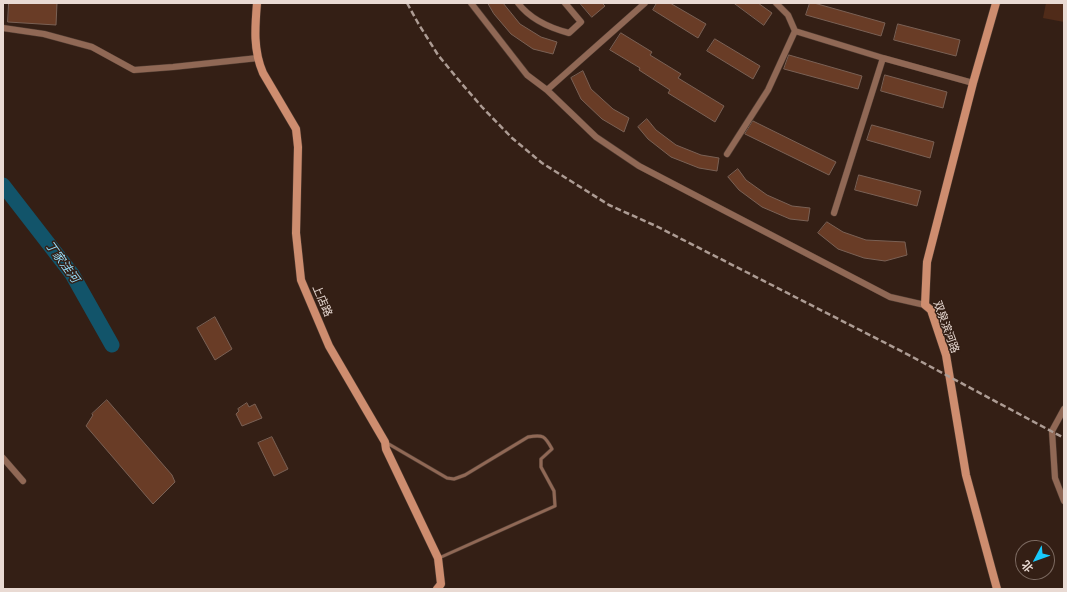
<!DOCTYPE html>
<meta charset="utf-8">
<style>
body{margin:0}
#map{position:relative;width:1067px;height:592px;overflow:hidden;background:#341f15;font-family:Literata,"Noto Sans SC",serif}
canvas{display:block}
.frame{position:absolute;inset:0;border:4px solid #e9dad3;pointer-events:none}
.north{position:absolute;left:1015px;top:540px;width:40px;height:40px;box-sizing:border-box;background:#341f15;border:1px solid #7c6a61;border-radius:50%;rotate:229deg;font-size:11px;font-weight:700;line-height:16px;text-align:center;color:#e9dad3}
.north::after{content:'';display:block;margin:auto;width:14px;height:18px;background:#18cafc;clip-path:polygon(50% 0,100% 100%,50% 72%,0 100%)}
</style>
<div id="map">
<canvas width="1067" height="592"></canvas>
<div class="frame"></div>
<div class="north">北</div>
</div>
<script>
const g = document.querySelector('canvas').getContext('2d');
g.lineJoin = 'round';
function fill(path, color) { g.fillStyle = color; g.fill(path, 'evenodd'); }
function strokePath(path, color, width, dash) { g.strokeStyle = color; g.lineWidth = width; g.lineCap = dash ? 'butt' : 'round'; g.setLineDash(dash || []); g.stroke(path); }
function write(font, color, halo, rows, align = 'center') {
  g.font = font + ' Literata,"Noto Sans SC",serif'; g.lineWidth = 3; g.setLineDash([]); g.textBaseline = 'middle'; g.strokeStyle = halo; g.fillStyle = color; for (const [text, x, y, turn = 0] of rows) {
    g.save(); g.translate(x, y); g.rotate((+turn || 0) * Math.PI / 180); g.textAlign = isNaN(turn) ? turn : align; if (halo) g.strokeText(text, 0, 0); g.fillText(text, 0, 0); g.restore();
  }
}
fill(new Path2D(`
 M 1046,3 L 1064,3 L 1064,22 L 1043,18 Z`), '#502b19');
strokePath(new Path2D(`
 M 3,185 L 72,274 L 112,345`), '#12546a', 15);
const building = new Path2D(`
 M 9,3 L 57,3 L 56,25 L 8,22 Z
 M 488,3 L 503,3 L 520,24 L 541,37 L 557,42 L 553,54 L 533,49 L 511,34 L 494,14 Z
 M 580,3 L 602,3 L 605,6 L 592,17 Z
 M 657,3 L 670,3 L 706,24 L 698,38 L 653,10 Z
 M 734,3 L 758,3 L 772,13 L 764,25 Z
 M 810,3 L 814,3 L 885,23 L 881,36 L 806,15 Z
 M 898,24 L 960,40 L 956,56 L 894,40 Z
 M 621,33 L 652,52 L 650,55 L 681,74 L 678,78 L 724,106 L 715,122 L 668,93 L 670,90 L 639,70 L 640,68 L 610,50 Z
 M 715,39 L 760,66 L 753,79 L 707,51 Z
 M 789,55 L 862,76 L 858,89 L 784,69 Z
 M 583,71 L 591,89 L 613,109 L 629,118 L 624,132 L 602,119 L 581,99 L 571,78 Z
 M 885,75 L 947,92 L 943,108 L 881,91 Z
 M 647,119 L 656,130 L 676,145 L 701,155 L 719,158 L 717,171 L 699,168 L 671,157 L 648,139 L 638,127 Z
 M 753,121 L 836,162 L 829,175 L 745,134 Z
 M 872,125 L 934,142 L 930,158 L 867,140 Z
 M 738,169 L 746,180 L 767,195 L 792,206 L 810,208 L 808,221 L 790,219 L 762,207 L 739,190 L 728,177 Z
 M 859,175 L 921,191 L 917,206 L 855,190 Z
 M 827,222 L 843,232 L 866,240 L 905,242 L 907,255 L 885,261 L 864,258 L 838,249 L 818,233 Z
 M 215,317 L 232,349 L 215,360 L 197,328 Z
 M 107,400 L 172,475 L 175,482 L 153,504 L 86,426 L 93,415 L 92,414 Z
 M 247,403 L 249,407 L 255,404 L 262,418 L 242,426 L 236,414 L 239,411 L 238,409 Z
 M 272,437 L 288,469 L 274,476 L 258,443 Z`);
fill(building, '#693c26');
strokePath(building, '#7a6155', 1);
const lane = new Path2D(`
 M 387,443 L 447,478 L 454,479 L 465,475 L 528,437 C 543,434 545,436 552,449 L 541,459 L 541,467 L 554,491 L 555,506 L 439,558`);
const street = new Path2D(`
 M 471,3 L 527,75 L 547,90 L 596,137 L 639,166 L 890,297 L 925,305
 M 518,3 C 530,19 550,28 569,33 L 581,22 L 565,3
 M 3,28 L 44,34 L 92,47 L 134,70 L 173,67 L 258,58
 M 795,31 L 883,58 L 973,83
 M 547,90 L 645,3
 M 727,154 L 768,90 L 795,31 L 788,15 L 776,3
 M 834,213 L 883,58
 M 1064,409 L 1052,431 L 1055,478 L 1064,501
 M 3,458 L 23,481`);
const secondary = new Path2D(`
 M 257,3 C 255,27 253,50 263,73 L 296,129 L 298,147 L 296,233 L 301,280 L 329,346 L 385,442 L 386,449 L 438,558 L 441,584 L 437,589
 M 996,3 L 973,83 L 927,262 L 925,305 L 931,310 L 946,355 L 966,475 L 997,589`);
strokePath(lane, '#513d33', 4);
strokePath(street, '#513d33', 7);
strokePath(secondary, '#513d33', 9);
strokePath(lane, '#906855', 3);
strokePath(street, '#906855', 6);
strokePath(secondary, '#ce8d6f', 8);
strokePath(new Path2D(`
 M 407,3 L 418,23 L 438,55 L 462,84 L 482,107 L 512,138 L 542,163 L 609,205 L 656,226 L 905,353 L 1064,438`), '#ad9c94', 2.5, [6, 3]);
write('11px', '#e9dad3', '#341f15', [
 ["上店路",322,301,67],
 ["双泉滨河路",946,327,70]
]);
write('italic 12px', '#96ddf9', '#341f15', [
 ["丁家洼河",62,262,54]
]);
</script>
